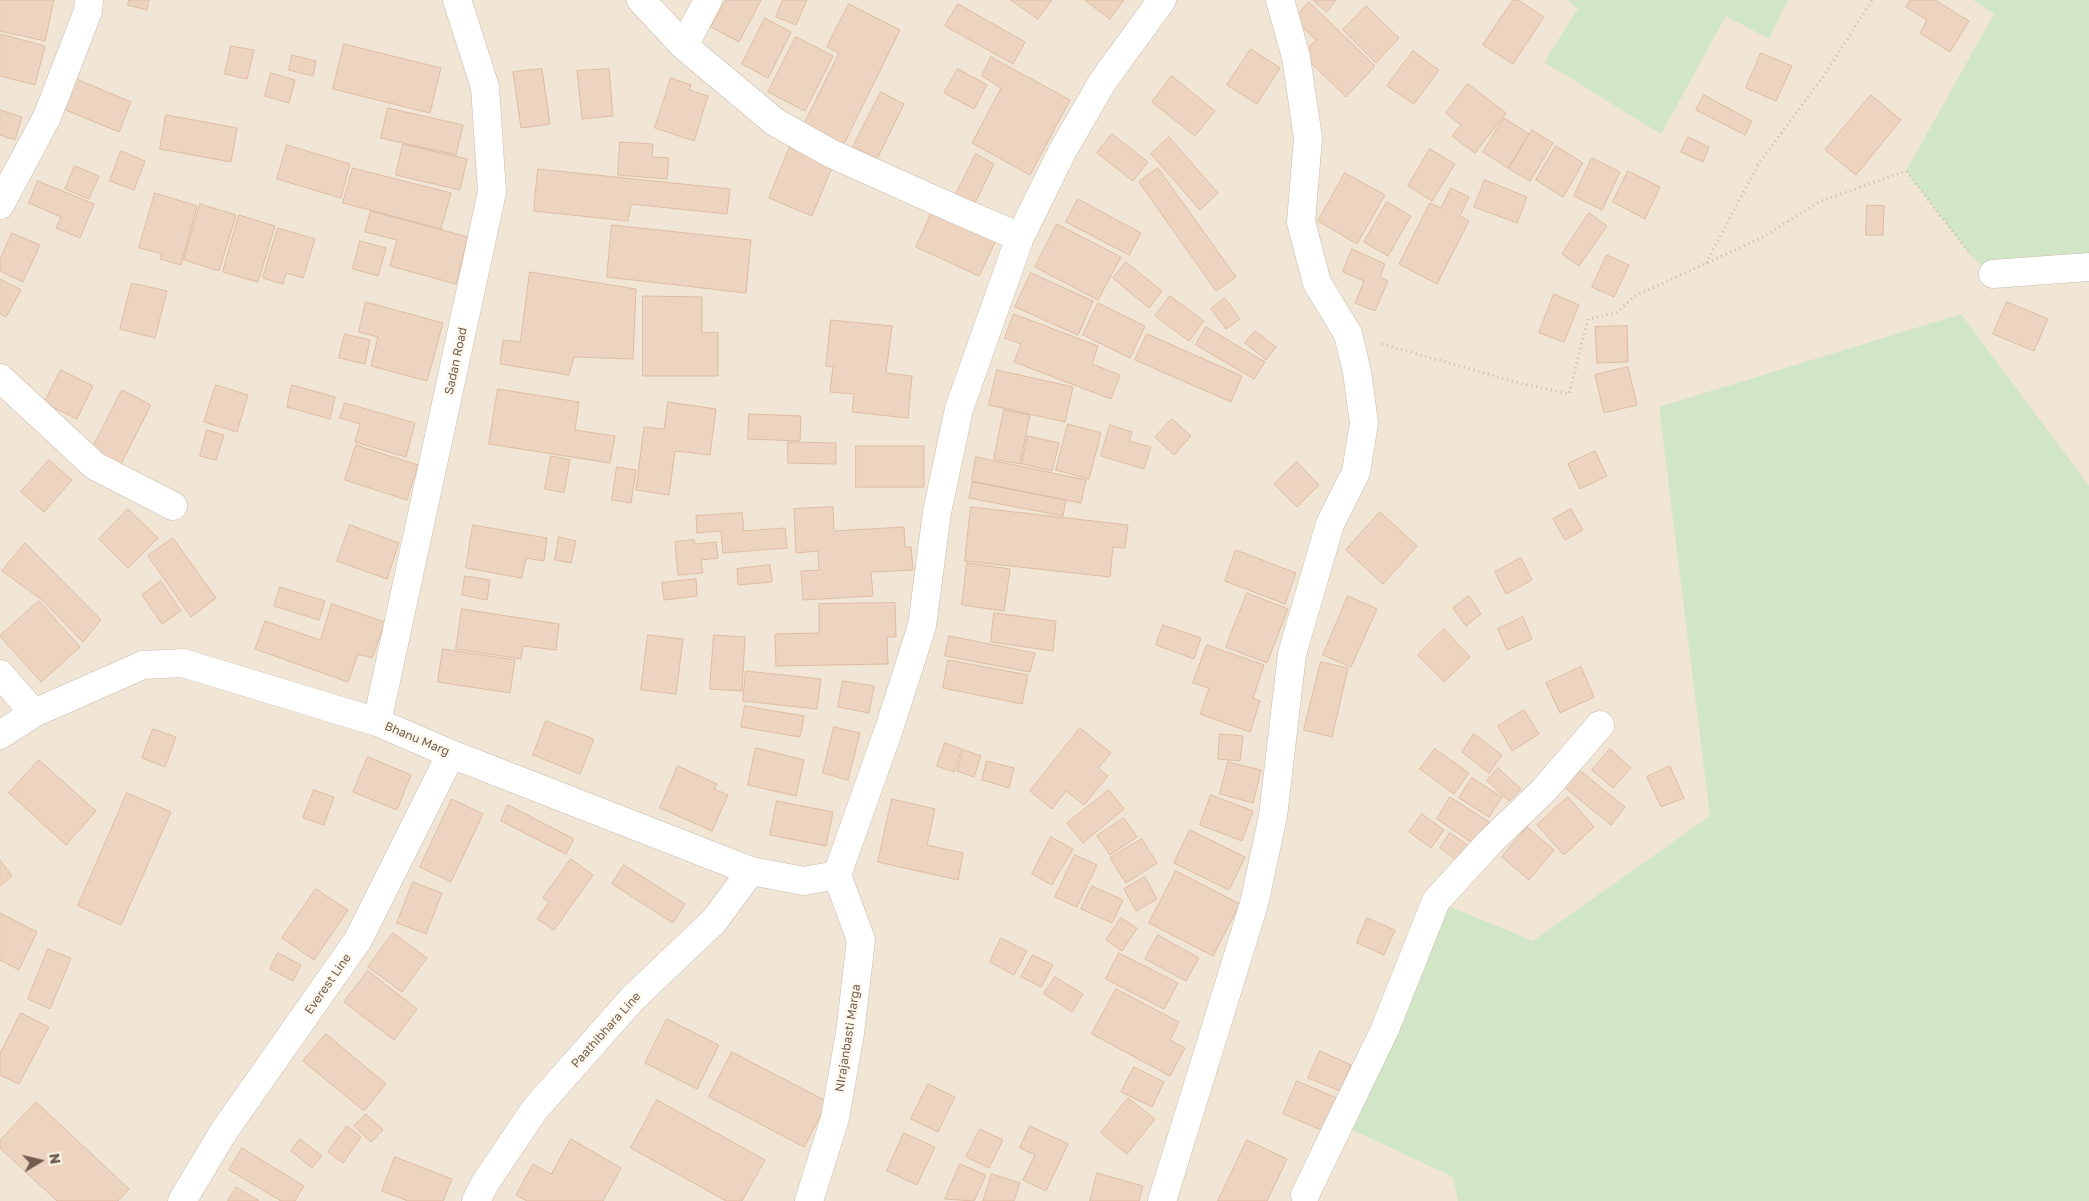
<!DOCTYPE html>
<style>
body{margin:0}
#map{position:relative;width:2089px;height:1201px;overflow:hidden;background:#faf3e6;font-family:"Golos Text",sans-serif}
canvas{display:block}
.north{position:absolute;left:15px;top:1136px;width:50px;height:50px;-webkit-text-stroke:4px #fdf7ec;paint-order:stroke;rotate:81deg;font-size:14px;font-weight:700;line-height:20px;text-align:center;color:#715c4d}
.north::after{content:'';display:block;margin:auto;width:18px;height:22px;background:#715c4d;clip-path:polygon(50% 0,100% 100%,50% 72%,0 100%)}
</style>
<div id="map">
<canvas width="2089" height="1201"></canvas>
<div class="north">N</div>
</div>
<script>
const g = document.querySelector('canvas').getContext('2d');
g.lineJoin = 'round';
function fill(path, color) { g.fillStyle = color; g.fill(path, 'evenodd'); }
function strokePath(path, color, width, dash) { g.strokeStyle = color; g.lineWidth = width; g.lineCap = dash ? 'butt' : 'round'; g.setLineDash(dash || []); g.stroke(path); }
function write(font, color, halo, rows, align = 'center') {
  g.font = font + ' "Golos Text",sans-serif'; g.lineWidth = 4.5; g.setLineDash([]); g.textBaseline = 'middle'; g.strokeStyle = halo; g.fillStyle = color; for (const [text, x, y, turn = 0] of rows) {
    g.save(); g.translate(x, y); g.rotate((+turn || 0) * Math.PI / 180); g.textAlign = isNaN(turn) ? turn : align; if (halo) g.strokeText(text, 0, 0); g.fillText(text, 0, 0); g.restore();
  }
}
fill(new Path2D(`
 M 0,0 L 2089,0 L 2089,1201 L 0,1201 Z`), '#f1e5d5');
fill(new Path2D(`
 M 1567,0 L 1788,0 L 1769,39 L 1726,16 L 1661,134 L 1544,62 L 1578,9 Z
 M 1973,0 L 2089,0 L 2089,267 L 1993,274 L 1972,257 L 1906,171 L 1994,14 Z
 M 1961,314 L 2089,486 L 2089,1201 L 1458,1201 L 1453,1177 L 1340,1124 L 1436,901 L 1533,941 L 1710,816 L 1659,407 Z`), '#d1e6c6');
const building = new Path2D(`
 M 0,0 L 54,0 L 45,41 L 0,31 Z
 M 129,0 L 149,0 L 147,10 L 128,5 Z
 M 726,0 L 761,0 L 739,42 L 711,27 Z
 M 783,0 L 807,0 L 796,25 L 776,17 Z
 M 1011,0 L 1052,0 L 1038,19 Z
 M 1085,0 L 1124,0 L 1110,19 Z
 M 1313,0 L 1336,0 L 1327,12 Z
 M 1513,0 L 1518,0 L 1544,17 L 1513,64 L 1483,45 Z
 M 1910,0 L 1935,0 L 1969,21 L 1950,52 L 1920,33 L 1927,20 L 1906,7 Z
 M 1309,2 L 1375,66 L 1346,97 L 1302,54 L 1316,40 L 1294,19 Z
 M 849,4 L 900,30 L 843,146 L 803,126 L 839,53 L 827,47 Z
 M 958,4 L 1025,42 L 1013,64 L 945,26 Z
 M 1366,6 L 1399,38 L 1376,63 L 1343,30 Z
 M 765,18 L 791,32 L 768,78 L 742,64 Z
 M 0,34 L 45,46 L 35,85 L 0,76 Z
 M 796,37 L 833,56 L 805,111 L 768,92 Z
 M 344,44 L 441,68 L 430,113 L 333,89 Z
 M 231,46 L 254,50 L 247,79 L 225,74 Z
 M 1251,49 L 1280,68 L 1257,104 L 1227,85 Z
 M 1413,51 L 1439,70 L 1414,104 L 1387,86 Z
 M 1761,53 L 1792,66 L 1776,101 L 1746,88 Z
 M 292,55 L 316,61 L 313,76 L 289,70 Z
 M 991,57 L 1070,100 L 1030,175 L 972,143 L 1001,88 L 982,76 Z
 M 542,69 L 550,124 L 521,128 L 513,72 Z
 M 609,69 L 613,116 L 582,119 L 577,71 Z
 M 958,69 L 987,85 L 974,109 L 944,93 Z
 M 271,73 L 295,80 L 289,103 L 265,96 Z
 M 1172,76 L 1215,111 L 1195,136 L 1152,102 Z
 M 74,78 L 131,102 L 119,132 L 61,108 Z
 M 671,78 L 691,85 L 689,90 L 708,96 L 694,141 L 655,128 Z
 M 1468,84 L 1506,113 L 1475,153 L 1452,136 L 1461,125 L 1446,113 Z
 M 881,92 L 904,104 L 877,159 L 853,147 Z
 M 1704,95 L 1752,121 L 1745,135 L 1696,110 Z
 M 1871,95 L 1901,120 L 1856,175 L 1825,150 Z
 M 388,108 L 463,125 L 456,155 L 381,138 Z
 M 0,110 L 22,117 L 15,140 L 0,135 Z
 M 166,115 L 237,128 L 231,162 L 160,149 Z
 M 1504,118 L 1529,134 L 1508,168 L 1483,152 Z
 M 1532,130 L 1553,143 L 1530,181 L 1509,169 Z
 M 1112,134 L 1148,162 L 1133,181 L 1097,153 Z
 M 1169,137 L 1218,193 L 1200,210 L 1151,154 Z
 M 1688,137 L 1709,147 L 1703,162 L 1681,152 Z
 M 620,142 L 653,144 L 652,157 L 669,158 L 667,179 L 618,175 Z
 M 403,144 L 467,159 L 460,190 L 396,175 Z
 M 287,145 L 350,164 L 341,198 L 277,179 Z
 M 1556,146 L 1583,163 L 1563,197 L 1536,180 Z
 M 790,147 L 833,165 L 812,216 L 769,198 Z
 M 1430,149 L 1455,164 L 1432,201 L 1408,186 Z
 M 121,151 L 145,161 L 134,190 L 110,181 Z
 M 976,154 L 994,164 L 974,205 L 955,196 Z
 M 1592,158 L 1620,172 L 1602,210 L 1574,196 Z
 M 75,166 L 99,176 L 89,199 L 65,189 Z
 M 353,168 L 451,193 L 441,229 L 343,203 Z
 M 1158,168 L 1236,277 L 1216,291 L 1139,182 Z
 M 538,169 L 730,189 L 727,214 L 631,204 L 628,221 L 534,211 Z
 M 1628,171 L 1660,187 L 1645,219 L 1613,202 Z
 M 1345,173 L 1385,195 L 1357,244 L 1318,221 Z
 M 1485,180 L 1527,197 L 1517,223 L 1474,207 Z
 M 38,181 L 94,204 L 80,238 L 56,228 L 61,217 L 29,203 Z
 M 1451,188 L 1469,197 L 1460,216 L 1469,221 L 1437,284 L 1399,264 L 1430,203 L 1441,208 Z
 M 155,193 L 197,206 L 181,265 L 160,259 L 162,254 L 139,248 Z
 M 1078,199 L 1141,233 L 1129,255 L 1066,222 Z
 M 1387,202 L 1411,216 L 1388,256 L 1364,242 Z
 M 200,204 L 236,215 L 219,271 L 184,260 Z
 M 1867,205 L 1884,206 L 1883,235 L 1866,235 Z
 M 934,208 L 997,238 L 979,276 L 916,247 Z
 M 371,211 L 468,237 L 456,284 L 390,266 L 397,240 L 365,232 Z
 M 1589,213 L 1607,226 L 1579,266 L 1562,254 Z
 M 239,215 L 275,226 L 258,282 L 223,272 Z
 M 1057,224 L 1121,257 L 1098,300 L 1035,267 Z
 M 612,225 L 751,240 L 746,293 L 607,277 Z
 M 278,228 L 315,239 L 303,278 L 286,273 L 283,284 L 263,278 Z
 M 12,233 L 40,245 L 23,282 L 0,271 L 0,260 Z
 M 360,241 L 386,248 L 378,276 L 353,269 Z
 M 1352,249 L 1385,264 L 1380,277 L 1388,281 L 1375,311 L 1355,303 L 1364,281 L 1343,272 Z
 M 1607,255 L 1629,265 L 1614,297 L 1592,287 Z
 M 1126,262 L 1162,291 L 1149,308 L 1113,278 Z
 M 530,272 L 636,289 L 633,359 L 574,357 L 569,375 L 500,364 L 503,340 L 520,342 Z
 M 1031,273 L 1093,301 L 1078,335 L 1015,307 Z
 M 0,279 L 21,290 L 6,317 L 0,314 Z
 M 132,283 L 167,291 L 155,338 L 120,329 Z
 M 1554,294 L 1579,305 L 1564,342 L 1539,333 Z
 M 643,296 L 702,297 L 702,333 L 718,332 L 718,376 L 643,376 Z
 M 1170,296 L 1204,321 L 1189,341 L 1155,316 Z
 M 1225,298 L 1240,319 L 1226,329 L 1211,309 Z
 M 366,302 L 443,323 L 427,381 L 371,366 L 378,337 L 359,332 Z
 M 2007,302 L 2048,319 L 2034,351 L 1993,334 Z
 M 1098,303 L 1145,326 L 1130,358 L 1083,335 Z
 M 1014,314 L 1098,346 L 1092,364 L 1120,375 L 1111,399 L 1014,362 L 1021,344 L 1005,338 Z
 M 831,320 L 892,326 L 886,373 L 912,376 L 908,418 L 852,412 L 854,394 L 830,392 L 833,367 L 826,366 Z
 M 1627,326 L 1628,362 L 1597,363 L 1595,327 Z
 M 1206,327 L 1265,362 L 1254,379 L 1196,345 Z
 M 1255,331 L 1276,347 L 1266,360 L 1245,343 Z
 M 345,334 L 370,340 L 365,364 L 339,358 Z
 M 1147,334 L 1242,376 L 1231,402 L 1135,360 Z
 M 1628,367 L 1637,405 L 1604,413 L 1595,375 Z
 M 61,370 L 93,386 L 77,419 L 44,403 Z
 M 997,370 L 1073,387 L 1065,422 L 989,405 Z
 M 216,385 L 248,395 L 237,432 L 204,422 Z
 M 292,385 L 335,397 L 330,419 L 287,407 Z
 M 498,389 L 579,402 L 575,430 L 615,436 L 610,463 L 489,444 Z
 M 122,390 L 151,405 L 121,464 L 92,449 Z
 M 668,402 L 716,409 L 710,455 L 675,451 L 669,495 L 636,490 L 644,427 L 664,429 Z
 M 345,403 L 415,423 L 406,457 L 355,442 L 360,424 L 340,418 Z
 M 1004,410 L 1030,415 L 1020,464 L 994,459 Z
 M 749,414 L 801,416 L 800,441 L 748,439 Z
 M 1172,419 L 1191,436 L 1174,455 L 1155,437 Z
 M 1068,424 L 1101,433 L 1089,479 L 1056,470 Z
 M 1110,425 L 1132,432 L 1129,441 L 1151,447 L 1144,469 L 1101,456 Z
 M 207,430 L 224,435 L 216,460 L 200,456 Z
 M 1028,436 L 1059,443 L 1052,471 L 1022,464 Z
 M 788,442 L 836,443 L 836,464 L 788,463 Z
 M 356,445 L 418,465 L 407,500 L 345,480 Z
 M 856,446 L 924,446 L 924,487 L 856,487 Z
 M 1595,451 L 1607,476 L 1580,489 L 1568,464 Z
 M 551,456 L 570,460 L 564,493 L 545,489 Z
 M 976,457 L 1086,480 L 1081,503 L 972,481 Z
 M 49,460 L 72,480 L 44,512 L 21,492 Z
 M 1297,462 L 1319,485 L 1297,507 L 1274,484 Z
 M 617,467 L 636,470 L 631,503 L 612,500 Z
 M 973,482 L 1066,500 L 1063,516 L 969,498 Z
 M 833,507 L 834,531 L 904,527 L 905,547 L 911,547 L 913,570 L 871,572 L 873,596 L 803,600 L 801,571 L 819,570 L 818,551 L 796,553 L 794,509 Z
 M 971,507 L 1128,525 L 1125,548 L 1113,547 L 1110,577 L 965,561 Z
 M 128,509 L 158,538 L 128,568 L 99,539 Z
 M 1571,509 L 1583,530 L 1565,540 L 1553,519 Z
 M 1380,512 L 1417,546 L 1383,584 L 1346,550 Z
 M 742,513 L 744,531 L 785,528 L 787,548 L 723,553 L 721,531 L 697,533 L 696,516 Z
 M 350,525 L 399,543 L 387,579 L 337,561 Z
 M 473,525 L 547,538 L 544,561 L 526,558 L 522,578 L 466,568 Z
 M 559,537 L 576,541 L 571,563 L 555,560 Z
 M 173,538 L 216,598 L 191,617 L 148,556 Z
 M 694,540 L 695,544 L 716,542 L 718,558 L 701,560 L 703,573 L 678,575 L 675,542 Z
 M 25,543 L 101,620 L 83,642 L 42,600 L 2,571 Z
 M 1236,550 L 1296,573 L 1285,604 L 1225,581 Z
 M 1521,558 L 1532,580 L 1506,594 L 1495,572 Z
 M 967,563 L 1010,569 L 1004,611 L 962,605 Z
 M 770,565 L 772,582 L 738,585 L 737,569 Z
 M 465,576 L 490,580 L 487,600 L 462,595 Z
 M 696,579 L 697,596 L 664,600 L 662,583 Z
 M 161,581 L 181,611 L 162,624 L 142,595 Z
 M 280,587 L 325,601 L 319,620 L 274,606 Z
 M 1247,593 L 1288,609 L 1267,663 L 1226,647 Z
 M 1348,596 L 1377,609 L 1351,667 L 1323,655 Z
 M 1469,596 L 1481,614 L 1466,626 L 1453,608 Z
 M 39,601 L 80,647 L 41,682 L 0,636 Z
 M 895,603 L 896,637 L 887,637 L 888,664 L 776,666 L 775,634 L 819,633 L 819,604 Z
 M 332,604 L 385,622 L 372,658 L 358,654 L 348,682 L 255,649 L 265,621 L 320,640 Z
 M 462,609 L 559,624 L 556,650 L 523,646 L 521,659 L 456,649 Z
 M 994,613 L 1056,621 L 1053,651 L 991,642 Z
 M 1523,617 L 1532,639 L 1507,650 L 1498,629 Z
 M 1163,625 L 1201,638 L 1194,659 L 1156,645 Z
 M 1444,629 L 1470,657 L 1444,682 L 1418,655 Z
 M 648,635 L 683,639 L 676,694 L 641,690 Z
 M 714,635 L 745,637 L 742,691 L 710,689 Z
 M 949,636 L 1035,653 L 1030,672 L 945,656 Z
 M 1207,645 L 1264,665 L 1253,698 L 1260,701 L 1250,732 L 1200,714 L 1209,688 L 1193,683 Z
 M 443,649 L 515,660 L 510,693 L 438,682 Z
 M 948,660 L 1028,675 L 1022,704 L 943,688 Z
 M 1321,662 L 1348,668 L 1332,737 L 1304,730 Z
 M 1581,667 L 1594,697 L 1560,713 L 1546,683 Z
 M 746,671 L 821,679 L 817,709 L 743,701 Z
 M 843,681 L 874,686 L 869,713 L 838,707 Z
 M 745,706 L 804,716 L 800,737 L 741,727 Z
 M 1524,710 L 1539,734 L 1512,751 L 1498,726 Z
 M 546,721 L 594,739 L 580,774 L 533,755 Z
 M 834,727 L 860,733 L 848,780 L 823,773 Z
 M 1080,728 L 1111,753 L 1098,768 L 1108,776 L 1084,805 L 1066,791 L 1052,809 L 1030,791 Z
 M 153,729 L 176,737 L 165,767 L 142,758 Z
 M 1220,734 L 1243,736 L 1240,761 L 1218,759 Z
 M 1474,734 L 1502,755 L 1489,773 L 1462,752 Z
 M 945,743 L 962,749 L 954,772 L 937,766 Z
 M 756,748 L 804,760 L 796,796 L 748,785 Z
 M 1435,749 L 1469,773 L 1454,794 L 1420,769 Z
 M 1610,749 L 1631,768 L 1613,788 L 1592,770 Z
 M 964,750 L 981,756 L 974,777 L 957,771 Z
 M 368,757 L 411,775 L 397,810 L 353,792 Z
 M 39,760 L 96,811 L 66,845 L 9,793 Z
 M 987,761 L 1014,768 L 1009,788 L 982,780 Z
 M 1228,762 L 1261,770 L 1253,803 L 1220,794 Z
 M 678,766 L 717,784 L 714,789 L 728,795 L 712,831 L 660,808 Z
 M 1670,766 L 1684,798 L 1661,807 L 1647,777 Z
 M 1498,768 L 1521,789 L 1509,801 L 1487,781 Z
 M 1578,769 L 1625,807 L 1611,825 L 1564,787 Z
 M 1472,778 L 1502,797 L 1489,817 L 1459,798 Z
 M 314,790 L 334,797 L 324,825 L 303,818 Z
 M 1109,790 L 1124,809 L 1083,843 L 1067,823 Z
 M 127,793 L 171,812 L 121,925 L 78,906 Z
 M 1211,795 L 1253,811 L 1242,841 L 1200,825 Z
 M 1450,797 L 1489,822 L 1474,844 L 1437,819 Z
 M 1568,797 L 1594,827 L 1564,855 L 1537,825 Z
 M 452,799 L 483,814 L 451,882 L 420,867 Z
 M 892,799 L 935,809 L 927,845 L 963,853 L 958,880 L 878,862 Z
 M 777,801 L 833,812 L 826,846 L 770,835 Z
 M 508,805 L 574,839 L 566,854 L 501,821 Z
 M 1422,814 L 1444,830 L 1431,848 L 1409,832 Z
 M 1124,818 L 1137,837 L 1110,855 L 1097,836 Z
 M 1527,827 L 1554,850 L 1529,880 L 1502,857 Z
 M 1190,830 L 1245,857 L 1229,890 L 1174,863 Z
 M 1450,833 L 1472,848 L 1462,864 L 1440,848 Z
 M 1051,837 L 1073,849 L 1052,885 L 1032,874 Z
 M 1142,839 L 1157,863 L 1126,883 L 1110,858 Z
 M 1075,855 L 1097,865 L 1077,907 L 1055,897 Z
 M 571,859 L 593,875 L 554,930 L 537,919 L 549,902 L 543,898 Z
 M 0,860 L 12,876 L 0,886 Z
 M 624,865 L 685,904 L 673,923 L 612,884 Z
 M 1176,871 L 1240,904 L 1213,956 L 1149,923 Z
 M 1145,877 L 1157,899 L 1136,911 L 1124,889 Z
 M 413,882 L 442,893 L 426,934 L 397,923 Z
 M 1092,886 L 1123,900 L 1112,923 L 1081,909 Z
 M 316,889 L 348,910 L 314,960 L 282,938 Z
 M 0,913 L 37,932 L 19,970 L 0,960 Z
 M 1121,918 L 1137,928 L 1122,951 L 1106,940 Z
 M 1367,918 L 1395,930 L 1384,955 L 1357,943 Z
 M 393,933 L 427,958 L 402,992 L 368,967 Z
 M 1158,935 L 1199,958 L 1186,981 L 1145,959 Z
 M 1001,938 L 1027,951 L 1014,975 L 990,962 Z
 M 48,949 L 71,958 L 50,1009 L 28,999 Z
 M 278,953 L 301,965 L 293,981 L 270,969 Z
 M 1119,953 L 1178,983 L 1164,1009 L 1106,979 Z
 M 1033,955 L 1053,965 L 1041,987 L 1021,977 Z
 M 368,971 L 417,1009 L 394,1040 L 344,1002 Z
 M 1055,977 L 1083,994 L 1072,1012 L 1044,994 Z
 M 1116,989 L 1179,1022 L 1170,1040 L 1185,1048 L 1170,1076 L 1092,1034 Z
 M 21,1013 L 49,1027 L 19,1084 L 0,1075 L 0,1054 Z
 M 667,1019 L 719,1045 L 697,1089 L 645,1063 Z
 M 326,1034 L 386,1084 L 364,1111 L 303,1061 Z
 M 1320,1051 L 1351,1065 L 1340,1091 L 1308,1078 Z
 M 732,1052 L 828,1102 L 804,1147 L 709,1097 Z
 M 1134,1067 L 1164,1082 L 1152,1107 L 1121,1092 Z
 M 1297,1081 L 1337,1098 L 1324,1131 L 1283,1114 Z
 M 928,1084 L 955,1097 L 938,1132 L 911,1119 Z
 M 1128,1098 L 1155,1119 L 1127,1154 L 1101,1133 Z
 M 657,1100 L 765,1160 L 742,1201 L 726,1201 L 631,1148 Z
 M 36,1102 L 129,1189 L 118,1201 L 57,1201 L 0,1148 L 0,1141 Z
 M 366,1114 L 383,1130 L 371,1142 L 354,1126 Z
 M 347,1126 L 361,1137 L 343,1163 L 328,1152 Z
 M 1030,1126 L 1068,1144 L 1046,1191 L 1023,1180 L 1035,1155 L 1020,1148 Z
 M 980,1129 L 1003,1140 L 989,1168 L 966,1157 Z
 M 904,1133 L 935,1147 L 917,1185 L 887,1171 Z
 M 300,1139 L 322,1156 L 312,1168 L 291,1151 Z
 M 571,1139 L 621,1168 L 603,1201 L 527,1201 L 516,1195 L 533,1164 L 551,1174 Z
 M 1247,1140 L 1287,1159 L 1267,1201 L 1218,1201 Z
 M 242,1148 L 304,1186 L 295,1201 L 281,1201 L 229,1170 Z
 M 395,1157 L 452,1179 L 443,1201 L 408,1201 L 382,1191 Z
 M 960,1164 L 986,1175 L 974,1201 L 945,1199 Z
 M 1097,1173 L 1143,1186 L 1139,1201 L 1090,1201 Z
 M 992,1174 L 1020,1183 L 1014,1201 L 983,1201 Z
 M 236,1187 L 259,1201 L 228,1201 Z`);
fill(building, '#edd4c0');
strokePath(building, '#debca2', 1);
const minor = new Path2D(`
 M 641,0 L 684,46
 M 708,0 L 684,46 L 775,122 L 830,153 L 959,211 L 1020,237
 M 0,205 L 47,117 L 88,11 L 89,0
 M 1993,274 L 2089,267
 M 0,378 L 95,466 L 173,506
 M 0,674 L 34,713
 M 377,722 L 492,192 L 485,87 L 457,0
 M 0,735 L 34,713 L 143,665 L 183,663 L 377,722 L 451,754 L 751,871 L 804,881 L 837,875
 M 837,875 L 889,729 L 922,626 L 937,512 L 959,409 L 1020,237 L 1063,150 L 1103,81 L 1162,0
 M 1305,1195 L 1385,1029 L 1436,901 L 1491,841 L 1544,790 L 1600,725
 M 182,1201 L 224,1131 L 358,940 L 451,754
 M 476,1201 L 485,1183 L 535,1109 L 633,998 L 714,921 L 751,871
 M 809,1201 L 835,1118 L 850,1033 L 861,940 L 837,875
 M 1162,1201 L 1254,904 L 1273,816 L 1292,654 L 1330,524 L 1356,472 L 1364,423 L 1357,372 L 1348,334 L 1317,283 L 1301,222 L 1308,138 L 1296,57 L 1280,0`);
strokePath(minor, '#cbbbad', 29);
strokePath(new Path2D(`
 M 1706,263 L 1758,165 L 1827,71 L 1872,0
 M 1382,344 L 1523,384 L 1569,394 L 1588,319 L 1616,313 L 1635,296 L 1761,238 L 1821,201 L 1906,171 L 1970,254`), '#d2b8a3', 3, [1, 4]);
strokePath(minor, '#fff', 28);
write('12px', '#715c4d', '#fdf7ec', [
 ["Sadan Road",456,361,-78],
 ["Bhanu Marg",417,739,23],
 ["Everest Line",328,984,-55],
 ["Paathibhara Line",606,1030,-48],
 ["NIrajanbasti Marga",848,1038,-81]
]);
</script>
